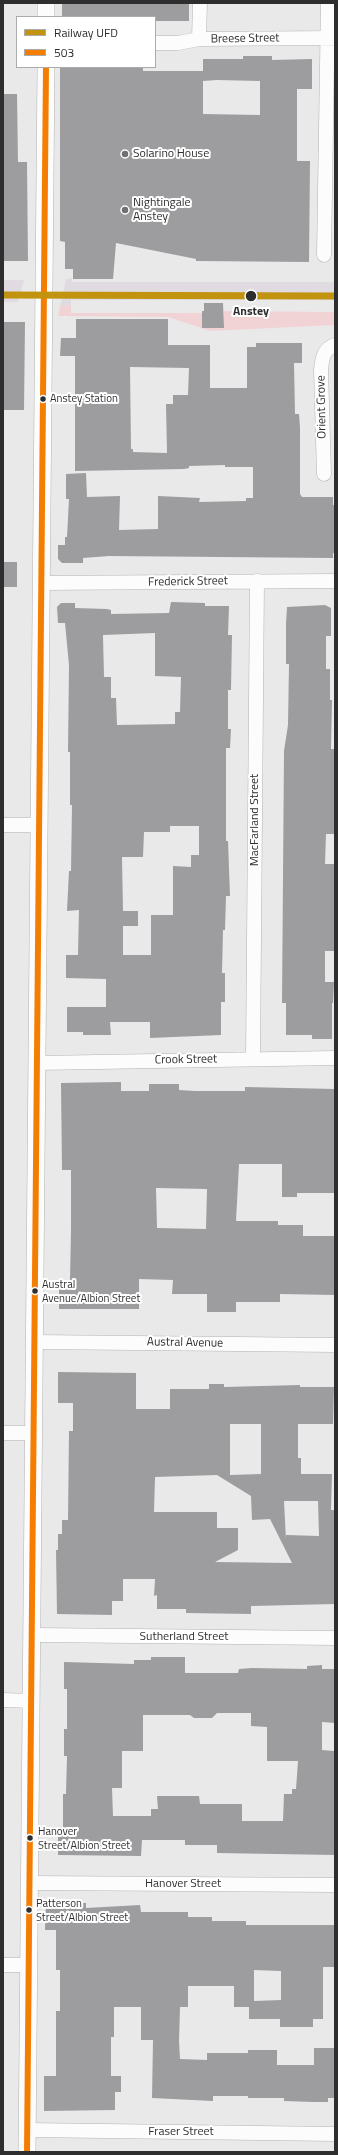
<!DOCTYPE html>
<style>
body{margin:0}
#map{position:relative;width:338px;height:2155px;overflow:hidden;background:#eae9ea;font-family:"Titillium Web",sans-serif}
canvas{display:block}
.frame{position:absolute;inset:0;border:4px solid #2f2e2f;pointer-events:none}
.legend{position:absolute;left:16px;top:16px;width:140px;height:52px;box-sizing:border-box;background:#fff;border:1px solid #acabac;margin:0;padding:5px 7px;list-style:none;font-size:12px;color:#2f2e2f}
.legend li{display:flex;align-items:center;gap:8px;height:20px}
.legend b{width:20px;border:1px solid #acabac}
</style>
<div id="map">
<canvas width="338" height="2155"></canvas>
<div class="frame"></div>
<ul class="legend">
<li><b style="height:5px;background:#c1930e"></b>Railway UFD</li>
<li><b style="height:5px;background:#f57e02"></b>503</li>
</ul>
</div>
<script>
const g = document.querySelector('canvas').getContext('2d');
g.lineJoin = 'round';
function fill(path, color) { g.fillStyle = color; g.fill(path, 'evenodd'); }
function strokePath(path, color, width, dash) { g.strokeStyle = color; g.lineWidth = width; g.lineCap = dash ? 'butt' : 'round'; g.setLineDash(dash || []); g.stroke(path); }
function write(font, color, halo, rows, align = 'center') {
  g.font = font + ' "Titillium Web",sans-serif'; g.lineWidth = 4; g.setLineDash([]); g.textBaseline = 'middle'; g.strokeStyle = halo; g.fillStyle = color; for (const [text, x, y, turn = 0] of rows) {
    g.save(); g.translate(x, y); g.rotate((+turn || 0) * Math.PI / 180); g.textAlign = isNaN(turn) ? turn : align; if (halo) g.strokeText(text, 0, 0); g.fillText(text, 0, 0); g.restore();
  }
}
fill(new Path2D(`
 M 72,278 L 72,282 L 335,282 L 335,300 L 71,300 L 71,305 L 60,306 L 66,279 Z
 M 3,280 L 24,280 L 18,302 L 3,302 Z`), '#e0dbe1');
fill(new Path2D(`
 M 71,305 L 71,313 L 202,313 L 203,328 L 223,328 L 224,311 L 335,312 L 335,325 L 210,331 L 168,317 L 58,316 L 60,306 Z`), '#f1d3d6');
fill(new Path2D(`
 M 62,3 L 189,3 L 189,21 L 155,21 L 155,17 L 62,17 Z
 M 243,56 L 272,56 L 272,60 L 312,59 L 312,89 L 297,89 L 297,161 L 310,161 L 309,262 L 196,261 L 196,259 L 116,243 L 113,279 L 73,279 L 73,269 L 65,269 L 65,242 L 60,241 L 60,67 L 143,67 L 143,71 L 203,71 L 203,59 L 243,59 ZM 217,80 L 260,81 L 260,115 L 203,114 L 203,81 Z
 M 3,94 L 17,94 L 18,162 L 27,162 L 28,261 L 3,261 Z
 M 204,303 L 223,303 L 224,328 L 202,328 L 202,311 L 204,311 Z
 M 76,319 L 168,319 L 168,345 L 210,345 L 210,388 L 247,388 L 247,347 L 256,347 L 256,343 L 302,343 L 302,363 L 294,363 L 295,414 L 299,414 L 300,428 L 300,494 L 302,497 L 333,497 L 333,505 L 335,505 L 335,553 L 333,553 L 333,558 L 109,556 L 83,558 L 83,563 L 62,563 L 58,559 L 58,545 L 65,545 L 65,537 L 67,537 L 69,499 L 66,499 L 66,474 L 86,473 L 87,497 L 120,496 L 119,530 L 158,529 L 158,496 L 200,498 L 199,502 L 246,501 L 246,498 L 253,498 L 253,467 L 225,467 L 225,465 L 189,466 L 189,468 L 184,469 L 75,471 L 75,356 L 60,356 L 61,338 L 76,338 ZM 130,367 L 189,368 L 188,395 L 173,395 L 173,404 L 166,404 L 167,453 L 133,452 L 133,449 L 131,449 Z
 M 3,322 L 25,322 L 24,410 L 3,410 Z
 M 3,562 L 17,562 L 17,587 L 3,587 Z
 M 171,602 L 205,603 L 205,606 L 229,606 L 228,635 L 232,635 L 231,690 L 228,690 L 228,729 L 231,729 L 230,748 L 226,748 L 226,841 L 228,841 L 230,896 L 226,896 L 225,930 L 223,930 L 222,973 L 225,973 L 225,1002 L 221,1002 L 221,1035 L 150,1038 L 150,1022 L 110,1022 L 111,1035 L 83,1035 L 83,1032 L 67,1032 L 67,1007 L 106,1007 L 106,979 L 66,978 L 66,955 L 78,955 L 79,910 L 67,911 L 69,871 L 71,871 L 72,805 L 70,805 L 70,752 L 68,752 L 69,665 L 65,623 L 58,623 L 57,607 L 61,603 L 75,603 L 75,608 L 107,609 L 111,610 L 111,614 L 169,613 ZM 155,633 L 155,676 L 181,677 L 180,712 L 175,712 L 175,724 L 117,725 L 116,698 L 111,698 L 111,677 L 104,677 L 103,635 ZM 170,826 L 199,826 L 199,855 L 191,855 L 191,867 L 173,866 L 173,915 L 151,915 L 151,955 L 123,955 L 123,926 L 138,926 L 138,911 L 123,911 L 122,857 L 143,857 L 144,832 L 170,832 Z
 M 325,605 L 331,608 L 331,636 L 326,636 L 326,669 L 330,669 L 330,700 L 332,700 L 331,749 L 335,749 L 334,834 L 326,834 L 325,864 L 335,864 L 335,951 L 325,951 L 325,982 L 334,982 L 333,1003 L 332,1003 L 332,1039 L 312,1039 L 312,1035 L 286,1035 L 286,1003 L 282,1003 L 284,751 L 288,725 L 289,664 L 286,664 L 286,624 L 287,607 Z
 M 121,1082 L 121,1091 L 149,1091 L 149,1084 L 179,1084 L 179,1090 L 195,1091 L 245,1091 L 245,1087 L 335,1089 L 335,1193 L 297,1193 L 297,1197 L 282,1197 L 282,1164 L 239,1164 L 236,1221 L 278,1221 L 278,1225 L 303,1225 L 303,1236 L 335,1236 L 335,1295 L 280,1294 L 280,1302 L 236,1302 L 236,1312 L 207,1312 L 207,1294 L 172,1294 L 173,1280 L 139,1279 L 139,1309 L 59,1309 L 59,1281 L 70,1281 L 71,1230 L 71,1170 L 62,1170 L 61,1083 ZM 156,1188 L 207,1189 L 206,1229 L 157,1228 Z
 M 58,1372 L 136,1373 L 136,1409 L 170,1409 L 170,1389 L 209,1389 L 209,1384 L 224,1384 L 224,1387 L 300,1385 L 300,1387 L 334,1387 L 333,1424 L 298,1424 L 298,1458 L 301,1458 L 301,1474 L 332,1474 L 331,1510 L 335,1510 L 335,1604 L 251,1606 L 251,1614 L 186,1613 L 186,1609 L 157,1609 L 157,1595 L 154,1596 L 155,1579 L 123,1579 L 123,1601 L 112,1601 L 112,1615 L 57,1614 L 56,1550 L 58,1550 L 58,1534 L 62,1534 L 62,1520 L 68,1520 L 69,1431 L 73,1431 L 73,1403 L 58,1403 ZM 230,1424 L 261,1424 L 261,1474 L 230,1475 ZM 217,1475 L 251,1496 L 252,1520 L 270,1519 L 292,1563 L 215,1562 L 238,1550 L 238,1528 L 217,1528 L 217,1512 L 154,1512 L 155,1477 ZM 284,1501 L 318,1501 L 319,1536 L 286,1535 L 286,1540 Z
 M 151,1657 L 185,1657 L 185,1673 L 238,1673 L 239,1669 L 252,1668 L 307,1669 L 307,1666 L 322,1665 L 322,1669 L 335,1669 L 335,1723 L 322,1722 L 322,1750 L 334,1751 L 335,1855 L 217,1853 L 217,1845 L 185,1845 L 185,1840 L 142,1840 L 141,1856 L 58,1855 L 58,1827 L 63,1827 L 63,1794 L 66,1794 L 67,1756 L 64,1756 L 64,1729 L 67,1729 L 67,1689 L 64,1689 L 64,1662 L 134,1664 L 134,1660 L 151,1660 ZM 217,1713 L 251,1713 L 251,1726 L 267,1727 L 267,1761 L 298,1761 L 296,1789 L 292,1789 L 292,1794 L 284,1794 L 283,1821 L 242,1821 L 242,1804 L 200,1804 L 199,1796 L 157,1796 L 158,1809 L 151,1809 L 151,1816 L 113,1816 L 112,1788 L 122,1788 L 122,1751 L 143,1751 L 143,1715 L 190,1715 L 194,1718 L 212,1718 Z
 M 46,1903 L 86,1903 L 86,1908 L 140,1905 L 141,1912 L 188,1912 L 188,1917 L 212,1917 L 212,1921 L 246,1921 L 246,1925 L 335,1925 L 335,1967 L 323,1967 L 323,2019 L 313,2019 L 313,2027 L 280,2027 L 280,2019 L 249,2019 L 249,2007 L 234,2007 L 234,1986 L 188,1986 L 188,2007 L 180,2007 L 179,2041 L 180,2059 L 207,2060 L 207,2053 L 248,2053 L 248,2050 L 277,2050 L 277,2065 L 314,2065 L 314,2048 L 335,2048 L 335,2098 L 328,2098 L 328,2102 L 314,2102 L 284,2101 L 284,2098 L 248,2098 L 248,2096 L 213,2096 L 213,2101 L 152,2098 L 153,2040 L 141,2040 L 141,2007 L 114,2007 L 114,2037 L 111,2037 L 111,2076 L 121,2076 L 121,2092 L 115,2092 L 115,2110 L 44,2111 L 44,2076 L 56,2076 L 56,2011 L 60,2011 L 60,1970 L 56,1970 L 56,1930 L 45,1930 ZM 254,1970 L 281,1971 L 281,2000 L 254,2001 Z`), '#9d9c9e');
const minor = new Path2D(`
 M 199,39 L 200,3
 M 155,43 L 178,43 L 199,39 L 335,38
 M 324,255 L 328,3
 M 324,474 L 321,370 C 322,360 323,349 335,345
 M 42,583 L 335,581
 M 3,825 L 40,825
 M 253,1058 L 257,581
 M 38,1063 L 335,1058
 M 34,1342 L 335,1345
 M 3,1433 L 34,1433
 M 33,1635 L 335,1638
 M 3,1700 L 32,1701
 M 30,1883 L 335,1885
 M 3,1965 L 29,1965
 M 27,2130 L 335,2134`);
const tertiary = new Path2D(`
 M 46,17 L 46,3
 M 27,2152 L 46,67`);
strokePath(minor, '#b4b3b4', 15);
strokePath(tertiary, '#b4b3b4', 18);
strokePath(minor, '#fcfcfc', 14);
strokePath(tertiary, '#fcfcfc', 17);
strokePath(new Path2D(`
 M 27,2152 L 46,67`), '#f57e02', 6);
strokePath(new Path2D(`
 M 3,295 L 335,296`), '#c1930e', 7);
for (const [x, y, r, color] of [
 [125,154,4,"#706f70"],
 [125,210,4,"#706f70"],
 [251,296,6,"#2f2e2f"],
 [43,399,3.5,"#2f2e2f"],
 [35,1291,3.5,"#2f2e2f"],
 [30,1838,3.5,"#2f2e2f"],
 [29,1910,3.5,"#2f2e2f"]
]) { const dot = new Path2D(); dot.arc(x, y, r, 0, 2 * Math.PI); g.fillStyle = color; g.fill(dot); strokePath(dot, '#fff', 1.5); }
write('11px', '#2f2e2f', '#fff', [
 ["Anstey Station",50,399],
 ["Austral",42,1285],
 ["Avenue/Albion Street",42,1299],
 ["Hanover",38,1832],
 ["Street/Albion Street",38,1846],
 ["Patterson",36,1904],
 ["Street/Albion Street",36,1918]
], 'left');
write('12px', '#2f2e2f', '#fff', [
 ["Breese Street",245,39,-1],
 ["Orient Grove",322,407,-91],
 ["Frederick Street",188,582,-1],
 ["MacFarland Street",255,820,-90],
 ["Crook Street",186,1060,-1],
 ["Austral Avenue",185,1343,1],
 ["Sutherland Street",184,1637],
 ["Hanover Street",183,1884],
 ["Fraser Street",181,2132]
]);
write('12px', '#2f2e2f', '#fff', [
 ["Solarino House",133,154],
 ["Nightingale",133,203],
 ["Anstey",133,217]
], 'left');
write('bold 12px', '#2f2e2f', '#fff', [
 ["Anstey",251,312]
]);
</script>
